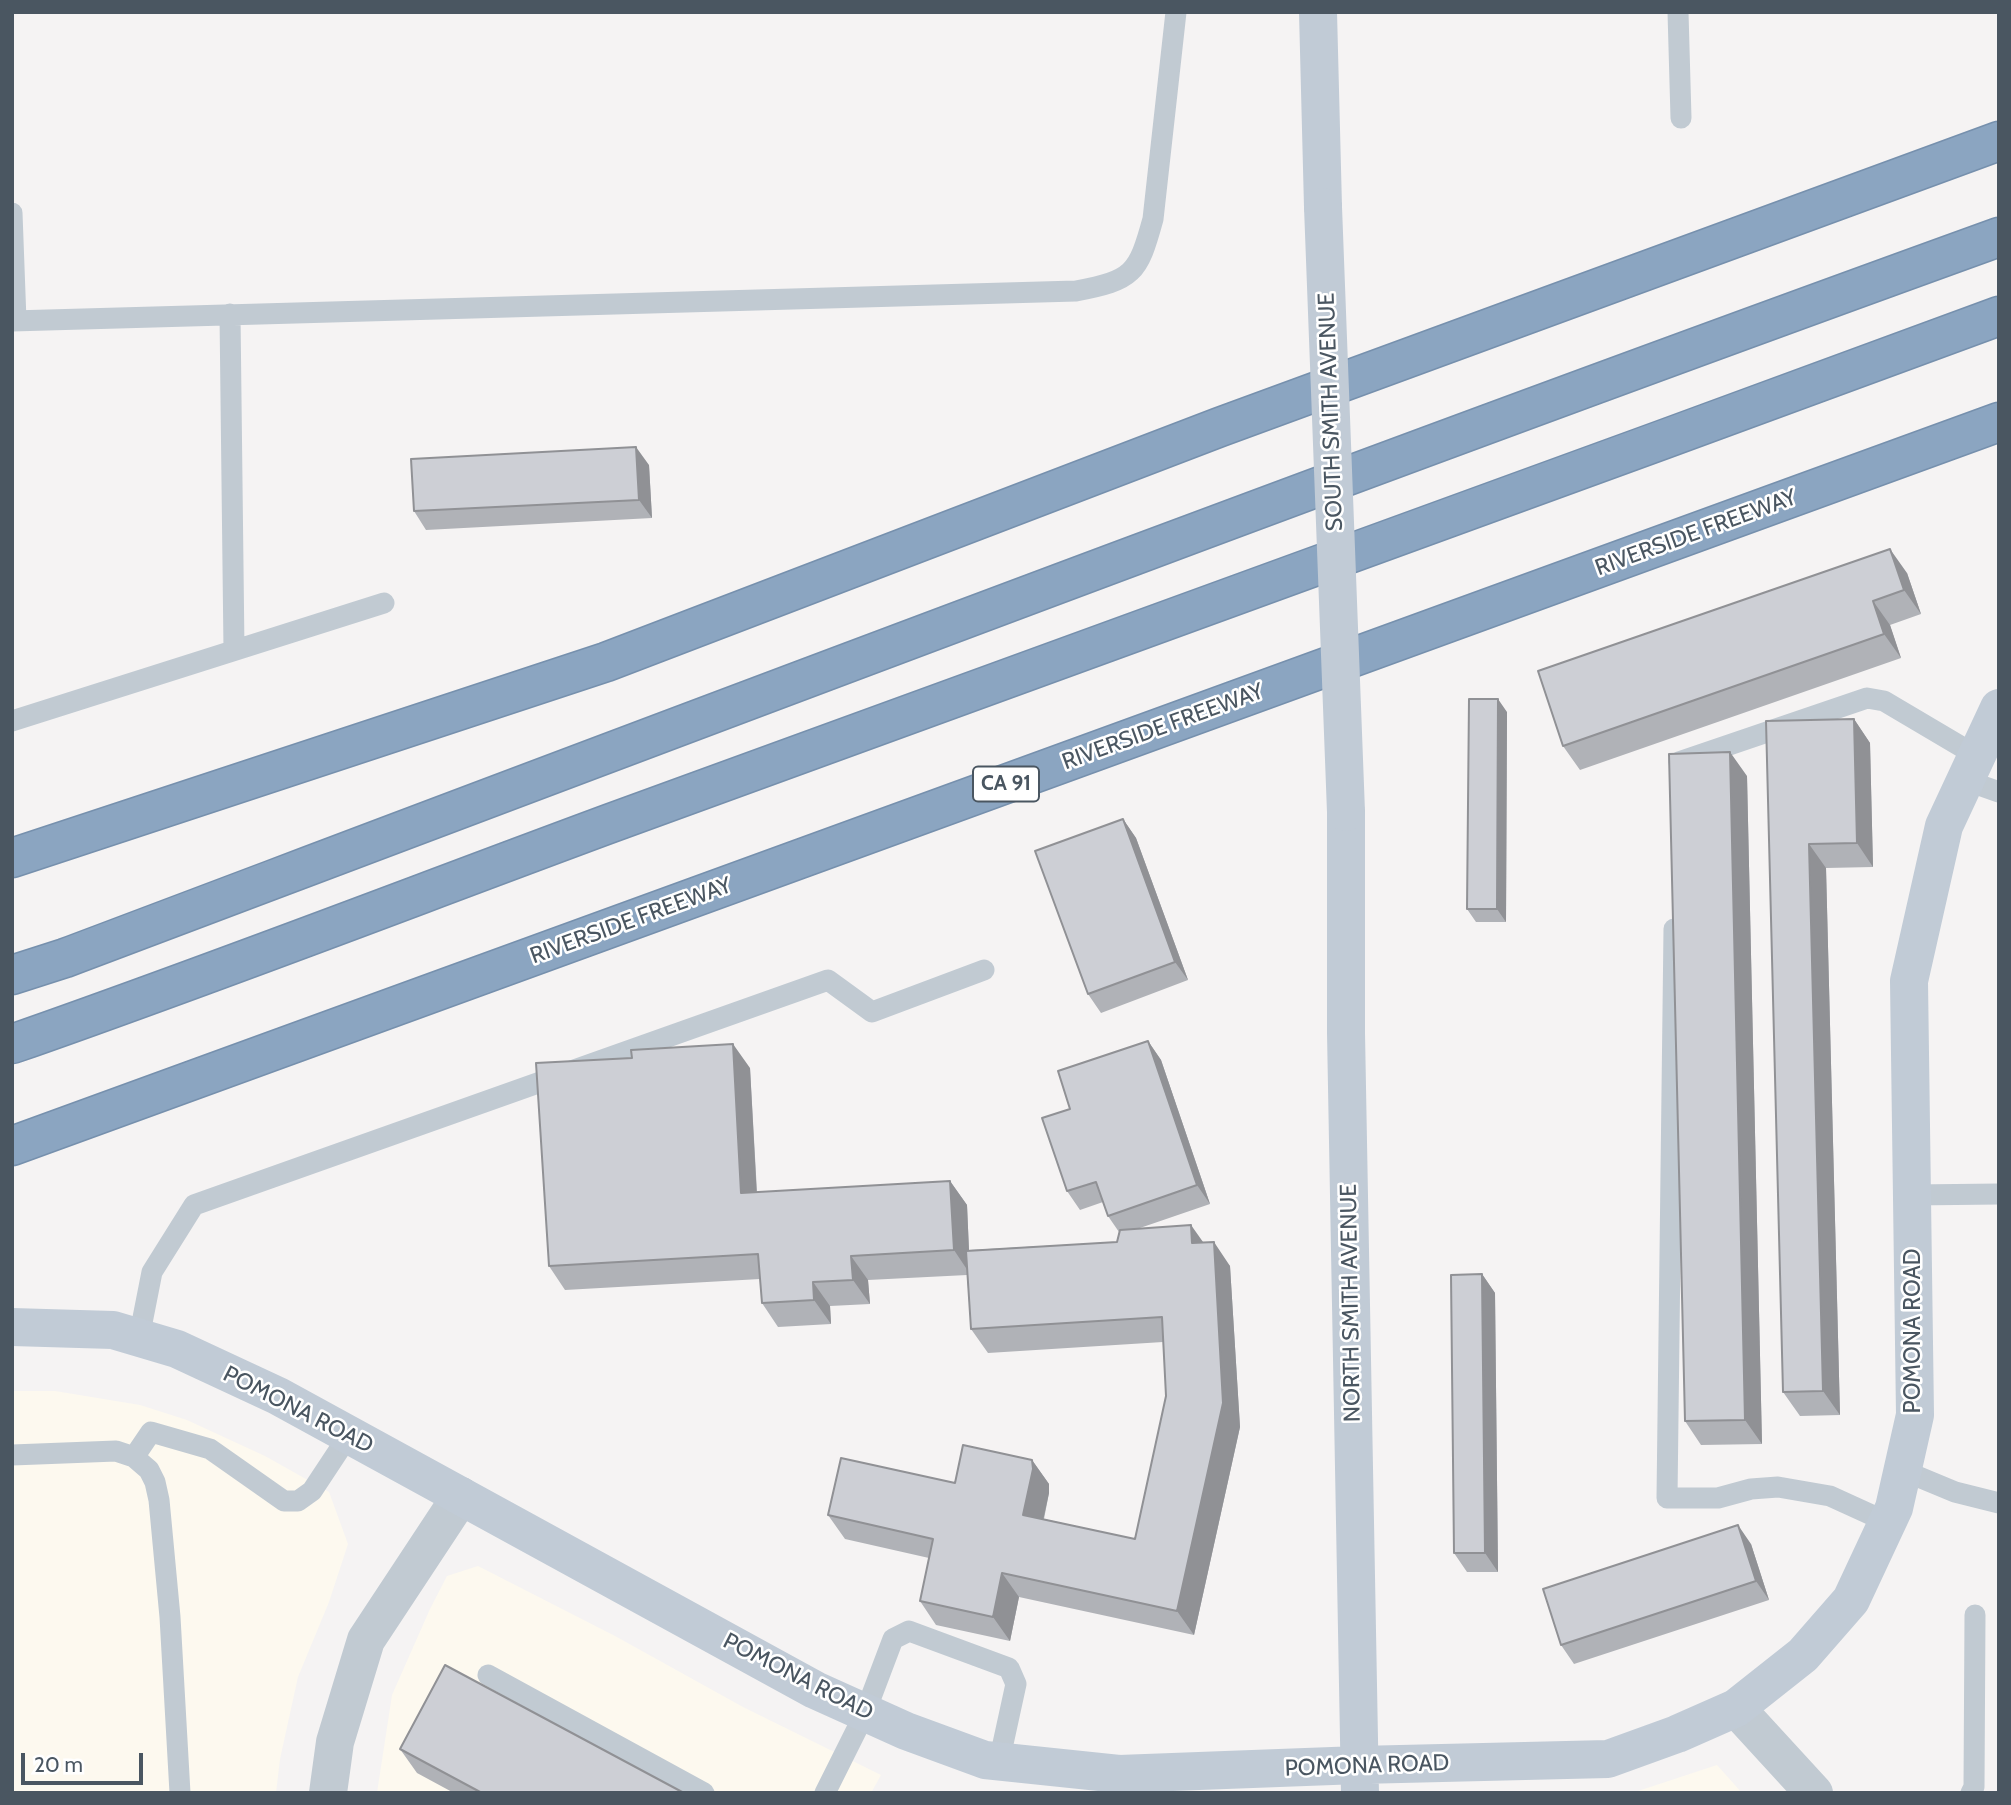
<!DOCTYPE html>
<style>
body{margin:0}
#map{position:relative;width:2011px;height:1805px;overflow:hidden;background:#f5f3f3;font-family:Cabin,sans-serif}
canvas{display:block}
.frame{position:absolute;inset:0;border:14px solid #4a5661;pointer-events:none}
.scale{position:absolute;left:21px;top:1753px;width:122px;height:32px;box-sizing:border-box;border:4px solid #4a5661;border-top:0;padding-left:9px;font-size:21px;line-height:24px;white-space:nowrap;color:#4a5661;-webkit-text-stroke:5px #fff;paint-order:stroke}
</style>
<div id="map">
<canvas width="2011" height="1805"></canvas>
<div class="frame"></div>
<div class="scale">20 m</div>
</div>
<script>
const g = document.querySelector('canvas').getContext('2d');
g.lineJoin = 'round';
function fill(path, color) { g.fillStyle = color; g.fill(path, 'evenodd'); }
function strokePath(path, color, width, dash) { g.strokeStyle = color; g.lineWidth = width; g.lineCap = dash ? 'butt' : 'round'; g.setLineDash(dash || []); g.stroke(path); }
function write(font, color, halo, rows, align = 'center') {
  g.font = font + ' Cabin,sans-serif'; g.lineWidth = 5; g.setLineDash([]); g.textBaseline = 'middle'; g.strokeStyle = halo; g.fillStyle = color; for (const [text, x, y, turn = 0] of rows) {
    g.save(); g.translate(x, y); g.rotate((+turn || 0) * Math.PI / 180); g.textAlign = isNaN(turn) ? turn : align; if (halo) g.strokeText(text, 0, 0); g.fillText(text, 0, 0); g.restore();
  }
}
fill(new Path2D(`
 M 12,1391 L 55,1391 L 140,1405 L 187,1420 L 265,1456 L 329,1492 L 348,1544 L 329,1602 L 298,1677 L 280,1759 L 276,1793 L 12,1793 Z
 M 478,1566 L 615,1636 L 743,1707 L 881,1775 L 871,1793 L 377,1793 L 392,1695 L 430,1609 L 447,1576 Z
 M 1717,1765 L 1742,1793 L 1630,1793 L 1635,1792 Z`), '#fdf9ef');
const motorway = new Path2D(`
 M 12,858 L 606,662 L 1220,427 L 1999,141
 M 12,975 L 65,958 C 709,715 1352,471 1999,237
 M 12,1044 C 213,974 411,897 611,823 C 1073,653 1537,487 1999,316
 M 12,1146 L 1999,422`);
strokePath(motorway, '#7690ad', 41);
strokePath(new Path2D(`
 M 1678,12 L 1681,118
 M 12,213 L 16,321
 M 230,314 L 234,650
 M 12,321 L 1076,291 C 1133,280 1138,274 1153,219 L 1176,12
 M 12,721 L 384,603
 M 1679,762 L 1867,698 L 1884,701 L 1977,756
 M 1965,780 L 1999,792
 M 1674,929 L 1667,1498 L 1718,1498 L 1751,1489 L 1778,1487 L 1830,1496 L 1887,1522
 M 1912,1195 L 1999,1194
 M 139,1338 L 152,1272 L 194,1205 L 828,980 L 872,1012 L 984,970
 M 12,1455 L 116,1451 L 134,1457 L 149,1470 L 155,1482 L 159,1500 L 170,1617 L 180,1793
 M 134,1457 L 151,1432 L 210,1449 L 284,1501 L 298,1501 L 312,1491 L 349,1435
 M 1902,1470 L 1955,1492 L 1999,1503
 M 488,1675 L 704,1793
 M 825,1793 L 865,1713 L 893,1639 L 909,1631 L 1009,1668 L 1016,1684 L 999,1762
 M 1971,1793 L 1974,1787 L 1975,1615`), '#c1cad2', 21);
strokePath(new Path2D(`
 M 1736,1708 L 1814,1793
 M 328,1793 L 335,1742 L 366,1640 L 461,1496`), '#c1cad2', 38);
strokePath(new Path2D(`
 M 1318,12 L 1323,207
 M 1346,812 L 1346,1033 L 1360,1793
 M 12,1327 L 113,1330 L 177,1349 L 278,1396 L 815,1690 L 906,1731 L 985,1760 L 1119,1774 L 1359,1765 L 1608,1759 L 1677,1734 L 1736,1708 L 1803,1655 L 1851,1600 L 1894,1508 L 1915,1415 L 1909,981 L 1944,826 L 1999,708`), '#c1cbd6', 38);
strokePath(motorway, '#8ba5c1', 38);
strokePath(new Path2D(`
 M 1323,207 L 1346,812`), '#c1cbd6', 38);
fill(new Path2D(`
 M 649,465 L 652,518 L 426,530 L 414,511 Z
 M 1907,573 L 1921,614 L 1890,625 L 1901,658 L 1580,770 L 1563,746 Z
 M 1507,712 L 1506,922 L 1476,922 L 1467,909 Z
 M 1854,719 L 1870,743 L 1873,867 L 1826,868 L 1840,1415 L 1800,1416 L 1783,1392 L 1766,721 Z
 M 1747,776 L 1762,1444 L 1701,1445 L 1685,1421 Z
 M 1123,819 L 1136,838 L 1188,980 L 1101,1013 L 1088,994 Z
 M 1148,1041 L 1161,1060 L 1210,1204 L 1137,1229 L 1203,1242 L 1230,1266 L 1240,1427 L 1194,1635 L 1019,1597 L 1010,1641 L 936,1625 L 920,1601 L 929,1558 L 845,1539 L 828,1515 L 955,1483 L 1032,1460 L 1049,1484 L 1049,1493 L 1044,1519 L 1135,1539 L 1166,1396 L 1163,1342 L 988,1353 L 971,1329 L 967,1275 L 868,1280 L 870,1304 L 830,1306 L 831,1324 L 778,1327 L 762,1303 L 760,1279 L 565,1290 L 549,1266 L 750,1068 L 757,1192 L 950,1181 L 967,1205 L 969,1250 L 1117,1242 L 1119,1232 L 1108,1216 L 1103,1202 L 1080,1210 L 1067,1191 L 1070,1109 Z
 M 1482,1274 L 1495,1293 L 1498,1572 L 1467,1572 L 1454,1553 Z
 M 1751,1544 L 1769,1600 L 1574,1664 L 1561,1645 Z
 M 400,1749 L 684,1793 L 454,1793 L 417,1773 Z`), '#b0b2b7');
fill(new Path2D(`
 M 636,447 L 649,465 L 652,518 L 639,500 Z
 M 1890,549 L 1907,573 L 1921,614 L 1904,590 Z
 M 1873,601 L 1890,625 L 1901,658 L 1884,634 Z
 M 1498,699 L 1507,712 L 1506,922 L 1497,909 Z
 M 1854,719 L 1870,743 L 1873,867 L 1857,843 Z
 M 1730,752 L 1747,776 L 1762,1444 L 1745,1420 Z
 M 1123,819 L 1136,838 L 1188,980 L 1175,962 Z
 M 1809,844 L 1826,868 L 1840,1415 L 1823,1391 Z
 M 1148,1041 L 1161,1060 L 1210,1204 L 1197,1185 Z
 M 733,1044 L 750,1068 L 758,1217 L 741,1193 Z
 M 950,1181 L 967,1205 L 970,1274 L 954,1250 Z
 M 1191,1225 L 1208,1249 L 1192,1243 Z
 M 1214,1242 L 1230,1266 L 1240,1427 L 1194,1635 L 1177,1611 Z
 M 851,1256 L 868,1280 L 870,1304 L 853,1280 Z
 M 1482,1274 L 1495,1293 L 1498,1572 L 1485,1553 Z
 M 813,1282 L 830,1306 L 831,1324 L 814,1300 Z
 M 1032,1460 L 1049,1484 L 1049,1493 L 1039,1539 L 1023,1515 Z
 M 1738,1525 L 1751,1544 L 1769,1600 L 1756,1581 Z
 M 1002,1573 L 1019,1597 L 1010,1641 L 993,1617 Z`), '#909195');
const building = new Path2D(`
 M 636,447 L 639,500 L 414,511 L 411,459 Z
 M 1890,549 L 1904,590 L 1873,601 L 1884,634 L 1563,746 L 1538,671 Z
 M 1469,699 L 1498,699 L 1497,909 L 1467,909 Z
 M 1854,719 L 1857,843 L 1809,844 L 1823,1391 L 1783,1392 L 1766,721 Z
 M 1730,752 L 1745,1420 L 1685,1421 L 1669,754 Z
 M 1123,819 L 1175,962 L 1088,994 L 1035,851 Z
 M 1148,1041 L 1197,1185 L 1108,1216 L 1096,1182 L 1067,1191 L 1042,1118 L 1070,1109 L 1058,1071 Z
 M 733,1044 L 741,1193 L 950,1181 L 954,1250 L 851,1256 L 853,1280 L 813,1282 L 814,1300 L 762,1303 L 758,1254 L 549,1266 L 536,1063 L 632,1058 L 631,1050 Z
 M 1191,1225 L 1192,1243 L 1214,1242 L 1223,1403 L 1177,1611 L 1002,1573 L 993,1617 L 920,1601 L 933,1539 L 828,1515 L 841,1458 L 955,1483 L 963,1445 L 1032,1460 L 1033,1469 L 1023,1515 L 1135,1539 L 1166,1396 L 1162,1317 L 971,1329 L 966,1251 L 1117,1242 L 1120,1230 Z
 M 1482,1274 L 1485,1553 L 1454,1553 L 1451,1275 Z
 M 1738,1525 L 1756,1581 L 1561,1645 L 1543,1589 Z
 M 445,1665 L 684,1793 L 482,1793 L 400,1749 Z`);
fill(building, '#cdcfd5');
strokePath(building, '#909195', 2);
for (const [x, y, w] of [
 [1006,784,66]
]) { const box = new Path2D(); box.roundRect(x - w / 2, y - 17.5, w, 35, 5); g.fillStyle = '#fff'; g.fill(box); strokePath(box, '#4a5661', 2); }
write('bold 21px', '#4a5661', null, [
 ["CA 91",1006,784]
]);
write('23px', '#4a5661', '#fff', [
 ["SOUTH SMITH AVENUE",1331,412,-92],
 ["RIVERSIDE FREEWAY",1696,533,-20],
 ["RIVERSIDE FREEWAY",1163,727,-20],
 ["RIVERSIDE FREEWAY",631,921,-20],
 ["NORTH SMITH AVENUE",1351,1303,-91],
 ["POMONA ROAD",1913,1331,-90],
 ["POMONA ROAD",298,1410,27],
 ["POMONA ROAD",798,1677,27],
 ["POMONA ROAD",1367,1766,-2]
]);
</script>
